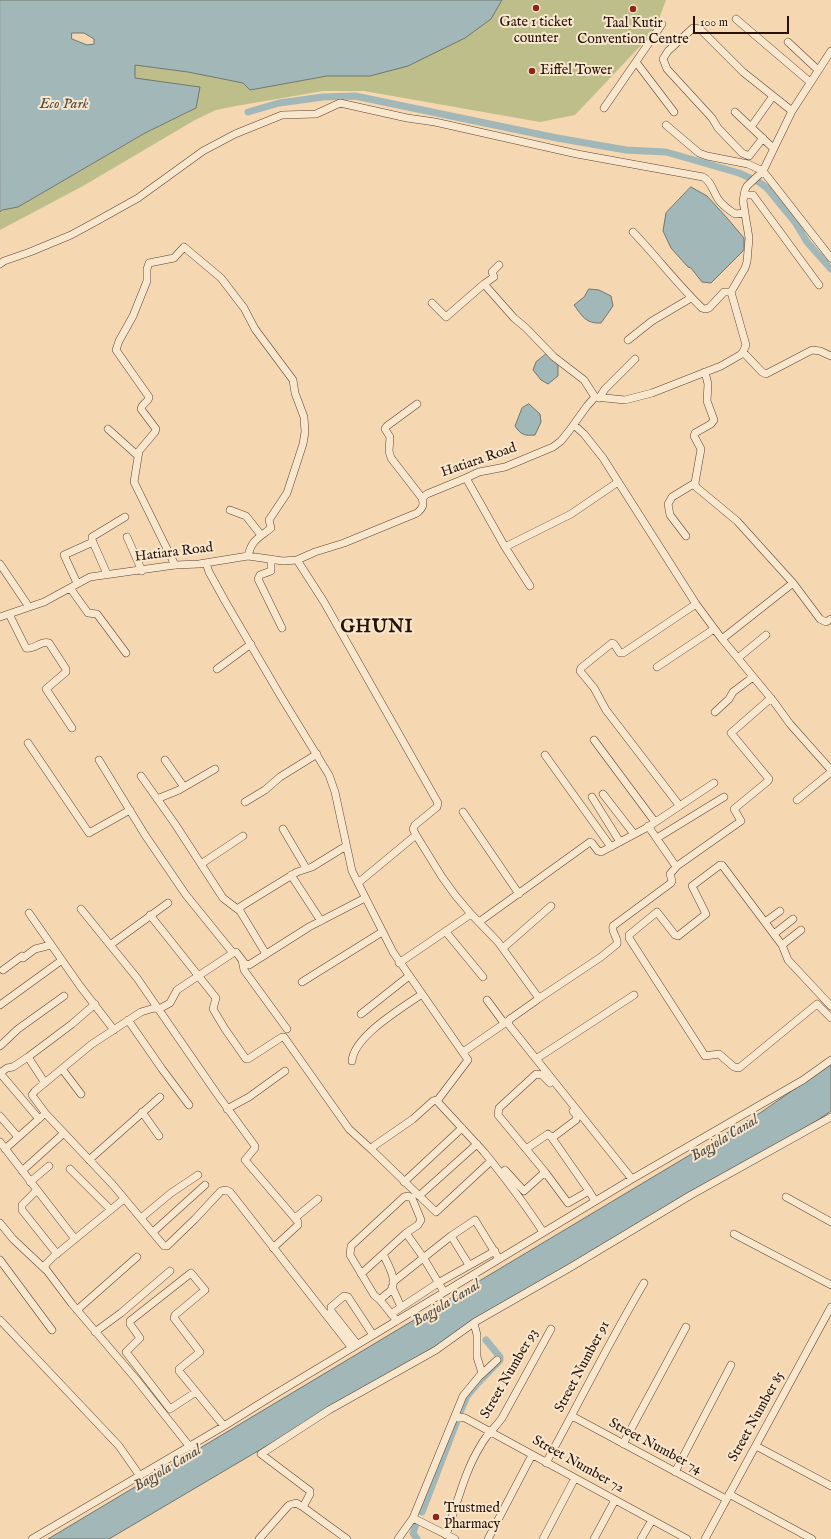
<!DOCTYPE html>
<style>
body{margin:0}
#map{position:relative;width:831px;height:1539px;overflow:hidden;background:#f5d8b2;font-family:"IM FELL English",serif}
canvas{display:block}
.scale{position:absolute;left:693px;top:16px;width:96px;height:18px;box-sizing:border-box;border:2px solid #271209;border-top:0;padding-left:5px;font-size:12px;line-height:14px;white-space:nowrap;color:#271209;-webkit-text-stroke:3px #f8e6cd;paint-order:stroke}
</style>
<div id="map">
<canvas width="831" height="1539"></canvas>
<div class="scale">100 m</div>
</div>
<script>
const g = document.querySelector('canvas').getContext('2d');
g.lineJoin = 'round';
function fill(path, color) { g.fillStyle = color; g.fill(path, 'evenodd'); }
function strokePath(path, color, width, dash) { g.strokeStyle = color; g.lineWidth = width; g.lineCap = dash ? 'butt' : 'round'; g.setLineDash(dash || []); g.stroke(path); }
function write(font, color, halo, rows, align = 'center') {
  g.font = font + ' "IM FELL English",serif'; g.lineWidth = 4; g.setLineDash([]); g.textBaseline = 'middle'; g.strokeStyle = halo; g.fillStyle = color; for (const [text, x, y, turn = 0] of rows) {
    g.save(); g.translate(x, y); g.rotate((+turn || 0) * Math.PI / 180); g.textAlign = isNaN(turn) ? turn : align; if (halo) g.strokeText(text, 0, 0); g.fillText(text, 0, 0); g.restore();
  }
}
fill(new Path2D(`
 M 502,0 L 666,0 L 659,19 L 648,38 L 575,115 L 540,122 L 364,91 L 323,91 L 236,106 L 216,110 L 195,120 L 83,186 L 0,230 L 0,212 L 1,210 L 18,207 L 145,133 L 189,112 L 200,87 L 135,78 L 135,65 L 188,72 L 243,83 L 250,90 L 327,76 L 370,76 L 491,19 Z`), '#bebe8a');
const water = new Path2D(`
 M 0,0 L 502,0 L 491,19 L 465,38 L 408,66 L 370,76 L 327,76 L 250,90 L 243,83 L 188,72 L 135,65 L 135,78 L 200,87 L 196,108 L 145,133 L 18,207 L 2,210 L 0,212 ZM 72,33 L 84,33 L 94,39 L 94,44 L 87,45 L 72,39 Z
 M 691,187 L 707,196 L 727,218 L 744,238 L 744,250 L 711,283 L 702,282 L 691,268 L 688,267 L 671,248 L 663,231 L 666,213 Z
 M 589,289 L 599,290 L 611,296 L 613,306 L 601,323 C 586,324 582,316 574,305 L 584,297 Z
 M 549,352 L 551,356 L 558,365 L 558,376 L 548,384 L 541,380 L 533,370 L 536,362 Z
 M 529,404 L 540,414 L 541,422 L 535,435 C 525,436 521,435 515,426 L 522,408 Z
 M 831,1064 L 831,1111 L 818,1120 L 109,1539 L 48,1539 L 760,1113 Z`);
fill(water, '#a2b7b7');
strokePath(water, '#717571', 1);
strokePath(new Path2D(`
 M 248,112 L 279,103 L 323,97 L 355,96 L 557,138 L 626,150 L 666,152 L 739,173 L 759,182 L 767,188 L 795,222 L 807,242 L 831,269
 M 461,1410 L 467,1396 L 477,1384 L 500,1360 L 500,1357 L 486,1340
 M 422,1512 L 457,1421
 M 416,1524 L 413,1533 L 417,1539`), '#a2b7b7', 7);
const minor = new Path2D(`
 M 736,19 L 810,82
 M 788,42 L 818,70
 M 636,62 L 674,112
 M 604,108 L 662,24
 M 735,112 L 773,148
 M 666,125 L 699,153 L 707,156 L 748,164 L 763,171 L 831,258
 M 751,127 L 773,96
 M 763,138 L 749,156 L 742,153 L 718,128 L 712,118 L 667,69 L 663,59 L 668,51 L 693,28 L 700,29 L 743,72 L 792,111
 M 744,195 L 753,195 L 819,285
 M 633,232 C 657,257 677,284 702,308 L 705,309 L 709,308 L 724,292 L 731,292
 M 0,264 L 4,261 L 30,252 L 71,235 L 95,222 L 138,198 L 203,151 L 235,134 L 282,115 L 316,114 L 340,103 L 407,118 L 435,122 L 577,154 L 703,177 C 711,181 713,191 718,199 C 722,205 729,210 735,214 L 745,213
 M 484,284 L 494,277 L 492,272 L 499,265
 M 432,303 L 446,317 L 484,284 L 514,318 L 526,328 L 554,357 L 584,380 L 595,397
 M 628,340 L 652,321 L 691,298
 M 743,352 L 762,372 L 766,374 L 812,350 L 820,351 L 831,356
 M 705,372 L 708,384 L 707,401 L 714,420 L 711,424 L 695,433 L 694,436 L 701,449 L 695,483 L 696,487 L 737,521 L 793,583 L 820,619 L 826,622 L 831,619
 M 599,398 L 605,389 L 635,359
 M 417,404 L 387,426 L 385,429 L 390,437 L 389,451 L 391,458 L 422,498
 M 574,425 L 584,434 L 603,458 L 696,604 L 722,639 L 774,702 L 790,724 L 831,770
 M 108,429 L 137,455
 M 466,478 L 505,547
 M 230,510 L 246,516 L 261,535
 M 686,536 L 670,515 L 668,504 L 672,497 L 695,483
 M 127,537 L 142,571
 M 271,559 L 271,571 L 260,575 L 258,579 L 282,628
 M 297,560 L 324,602 L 438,803 L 437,807 L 415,825 L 413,829 L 416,835 L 442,877 L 455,895 L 471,914 L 498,942 L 538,997 L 537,1000 L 510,1019 L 508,1023 L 509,1025 L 632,1179
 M 206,563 L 209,572 L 225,601 L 280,695 L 329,775 L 335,792 L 352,871 L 358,883
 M 0,564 L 29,607
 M 175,565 L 134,482 L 139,451 L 155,432 L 156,429 L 141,409 C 142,403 149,402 149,397 L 116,350 L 119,341 L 133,316 L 147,281 L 147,269 L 149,263 L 174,258 L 184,247 L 221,278 L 244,308 L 255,329 L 293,380 L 295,393 L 304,417 L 305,432 L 303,444 L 287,493 L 269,520 L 271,528 C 259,538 252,539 248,556
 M 107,574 L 92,540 L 92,537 L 125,517
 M 77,583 L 64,555 L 93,542
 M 530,586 L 505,547 L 571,514 L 618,482
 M 70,588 L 88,613 L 97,614 L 126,653
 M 9,614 L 26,648 C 35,650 41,640 49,643 L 66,669 L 66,672 L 46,689 L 72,728
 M 0,617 L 44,602 L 90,577 L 175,565 L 199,564 L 248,556 L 283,561 L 297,560 L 315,552 L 344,543 L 417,513 C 423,508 424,505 422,498 L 427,494 L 466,478 L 479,472 L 505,467 L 553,447 L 561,441 L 569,431 L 587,406 L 595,397 L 625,400 L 652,393 L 721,366 L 740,355 L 743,352 L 746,345 L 731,292 L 745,268 L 747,262 L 749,238 L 743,201 L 745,190 L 747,186 L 763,171 L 792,111 L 831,51
 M 722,639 L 793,583
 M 738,658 L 766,635
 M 657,667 L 714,629
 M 217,669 L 251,644
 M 715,712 L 729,699 L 733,692 L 753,677
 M 594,740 L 655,822
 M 28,743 L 89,833 L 130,810
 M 545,755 L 611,847
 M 99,760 L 145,835 L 186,895 L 233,953
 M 165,760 L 184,787
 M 141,776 L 175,824 L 223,898 L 240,911
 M 603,794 L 634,834
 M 592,797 L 620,842
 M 157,799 L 179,790 L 215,769
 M 797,800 L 831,772
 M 245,802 L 265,790 L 280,777 L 317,754
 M 679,805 L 606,710 L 594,688 L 580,671 L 581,668 L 612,643 L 614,644 L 620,653 L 623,653 L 696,604
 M 463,812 L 519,894
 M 648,826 L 675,865 L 677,866 L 741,821 L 734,809 L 768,781 L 769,779 L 731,733 L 771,698
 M 283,829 L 306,868
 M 416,835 L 358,883 L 393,952 L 468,1060 L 437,1101
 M 657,838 L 724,797
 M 201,864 L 243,836
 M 291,875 L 321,921
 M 81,909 L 137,978 L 217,1094 L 255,1146 L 255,1148 L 245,1160 L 298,1222 L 298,1225 L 273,1248
 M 29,913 L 80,986 L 114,1030
 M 150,915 L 216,998 L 213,1009 L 225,1029 L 246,1059 L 248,1059 L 282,1037 L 284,1037 L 349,1129 L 372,1150
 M 479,922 L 590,842 L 592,843 L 598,851 L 601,852 L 648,827 L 714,783
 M 765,922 L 780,911
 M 446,932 L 483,977
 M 774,934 L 793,919
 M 110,945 L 168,903
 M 782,945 L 801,930
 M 503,948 L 551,906
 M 266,954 L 240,911 L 240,907 L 297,872 L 312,867 L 346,846
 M 23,958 L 35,949 L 51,945
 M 242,960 L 244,970 L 287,1029
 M 399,963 L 471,914
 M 3,970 L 22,956
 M 302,982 L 382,932
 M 538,999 L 601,957 L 617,944 C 619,938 611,933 613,926 L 671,883 L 672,881 L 670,874 L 677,866
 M 487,1000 L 504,1023
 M 0,1005 L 62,960
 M 831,1006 L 788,960 L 782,945 L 722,865 L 720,865 L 692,886 L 706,914 L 678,936 L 675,935 L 657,912 L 629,935 L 629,938 L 705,1056 L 719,1054 L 734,1067 L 739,1068 L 817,1004 L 831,1018
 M 361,1014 L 409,976
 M 128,1020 L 162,1069 L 189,1105
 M 0,1046 L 18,1029 L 64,996
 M 463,1052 L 508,1021
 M 28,1057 L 45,1083
 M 536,1059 L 634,995
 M 352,1061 C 354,1036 402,1008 422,994
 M 62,1069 L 81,1094
 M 0,1073 L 7,1068 L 13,1067 L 28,1057 L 72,1024 L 95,1004
 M 0,1073 L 39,1119
 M 550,1083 L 542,1075 L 536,1074 L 499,1108 L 498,1115 L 545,1172 L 568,1203 L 589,1191 L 595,1201
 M 227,1109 L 249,1097 L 285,1071
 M 142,1112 L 159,1136
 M 0,1116 L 18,1137
 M 552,1138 L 589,1191
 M 0,1142 L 75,1239
 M 5,1149 L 41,1117
 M 526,1149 L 548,1134 L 552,1138 L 576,1120 L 577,1116 L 573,1111
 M 89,1160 L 160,1097
 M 491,1161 L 436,1212 L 372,1150 L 374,1146 L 413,1119 L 433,1101 L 436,1100 L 484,1152 C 505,1178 525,1204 543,1232
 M 70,1169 L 111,1210
 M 505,1170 L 524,1191 L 545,1172
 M 22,1171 L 64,1133
 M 30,1182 L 49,1166
 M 404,1182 L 462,1128
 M 37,1190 L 22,1205 L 22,1210 L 57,1254
 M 419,1196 L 477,1144
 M 786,1197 L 831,1222
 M 124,1199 L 53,1257 L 46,1264 L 45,1268 L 72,1304 L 136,1379 L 190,1447
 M 141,1218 L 171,1193 L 198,1175
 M 295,1218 L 318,1199
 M 0,1223 L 13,1239 L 46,1270
 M 153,1232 L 205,1185
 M 734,1234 L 831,1285
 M 451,1236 L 469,1265
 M 0,1260 L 52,1330
 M 361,1274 L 383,1254
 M 393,1282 L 451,1236 L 475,1220 L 499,1259
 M 392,1287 L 401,1307
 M 380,1300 L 374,1295 L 350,1255 L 351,1246 L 404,1197 L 408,1196 L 412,1198 L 421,1220 L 418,1225 L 406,1233
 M 77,1310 L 137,1257
 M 391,1314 L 438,1283 L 495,1251
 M 0,1320 L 119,1446 L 140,1476
 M 397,1321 L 380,1300 C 383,1296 389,1293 392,1289 C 397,1278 387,1263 383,1254 L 406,1233 L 423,1257 L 444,1292
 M 95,1332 L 121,1313 L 170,1271
 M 357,1344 L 331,1311 L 331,1307 L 344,1296 L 348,1297 L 373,1335
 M 352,1348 L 230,1192 L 226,1190 L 221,1191 L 195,1219 L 167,1246 L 164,1246 L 113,1185 L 46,1114 L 32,1095 L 35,1091 L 92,1044 L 141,1012 L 154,1008 L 159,1009 L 170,1003 L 177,990 L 233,953 L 236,952 L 245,964 L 249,965 L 309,927 L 365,898
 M 481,1375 L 497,1360
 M 196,1392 L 170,1409 L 126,1352 L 140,1338 L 130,1324 L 130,1321 L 191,1273 L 205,1290 L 175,1315 L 174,1318 L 200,1352 L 179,1369 L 179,1371 L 224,1426
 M 455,1416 L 465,1418 L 687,1539
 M 572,1416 L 726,1499
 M 623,1444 L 686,1327
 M 756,1446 L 831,1486
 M 546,1463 C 579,1403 609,1342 644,1283
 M 675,1472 L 731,1365
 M 729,1494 L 812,1539
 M 303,1507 L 310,1494 L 310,1491 L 261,1454 L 329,1410 L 436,1350 L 475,1322 L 571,1267 L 691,1195 L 831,1117
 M 413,1518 L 455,1539
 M 446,1535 C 457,1505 464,1472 481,1445 C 486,1435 495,1428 502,1418 L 551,1329
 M 32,1539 L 224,1426 L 277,1393 L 632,1179 L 803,1080 L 831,1060
 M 259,1539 L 289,1505 L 296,1503 L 303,1507 L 347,1539
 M 398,1539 L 413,1518 L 463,1396 L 482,1373 L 477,1357 L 477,1335 L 474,1323
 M 488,1539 L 532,1455
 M 543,1539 L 575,1478
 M 594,1539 L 615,1500
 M 641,1539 L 652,1520
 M 705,1539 L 831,1307`);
strokePath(minor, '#5a4433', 8);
strokePath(minor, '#f8e6cd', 7);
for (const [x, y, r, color] of [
 [536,8,4,"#8f2418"],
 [633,9,4,"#8f2418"],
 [532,71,4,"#8f2418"],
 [436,1517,4,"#8f2418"]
]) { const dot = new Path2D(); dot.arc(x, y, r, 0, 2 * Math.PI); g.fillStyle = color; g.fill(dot); strokePath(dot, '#f8e6cd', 1.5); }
write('14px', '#271209', '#f8e6cd', [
 ["Gate 1 ticket",536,23],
 ["counter",536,39],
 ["Taal Kutir",633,24],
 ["Convention Centre",633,40],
 ["Eiffel Tower",540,71,"left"],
 ["Trustmed",444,1509,"left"],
 ["Pharmacy",444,1525,"left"]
]);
write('14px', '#271209', '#f8e6cd', [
 ["Hatiara Road",479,461,-19],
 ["Hatiara Road",174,553,-7],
 ["Street Number 91",583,1367,-62],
 ["Street Number 93",510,1374,-60],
 ["Street Number 85",757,1417,-61],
 ["Street Number 74",655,1447,28],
 ["Street Number 72",578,1465,29]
]);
write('italic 15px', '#524c46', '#f8e6cd', [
 ["Eco Park",64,105],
 ["Bagjola Canal",725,1139,-31],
 ["Bagjola Canal",447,1304,-31],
 ["Bagjola Canal",168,1469,-31]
]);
g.letterSpacing = '1px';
write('bold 18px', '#271209', '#f8e6cd', [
 ["GHUNI",377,628]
]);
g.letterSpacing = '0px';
</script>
